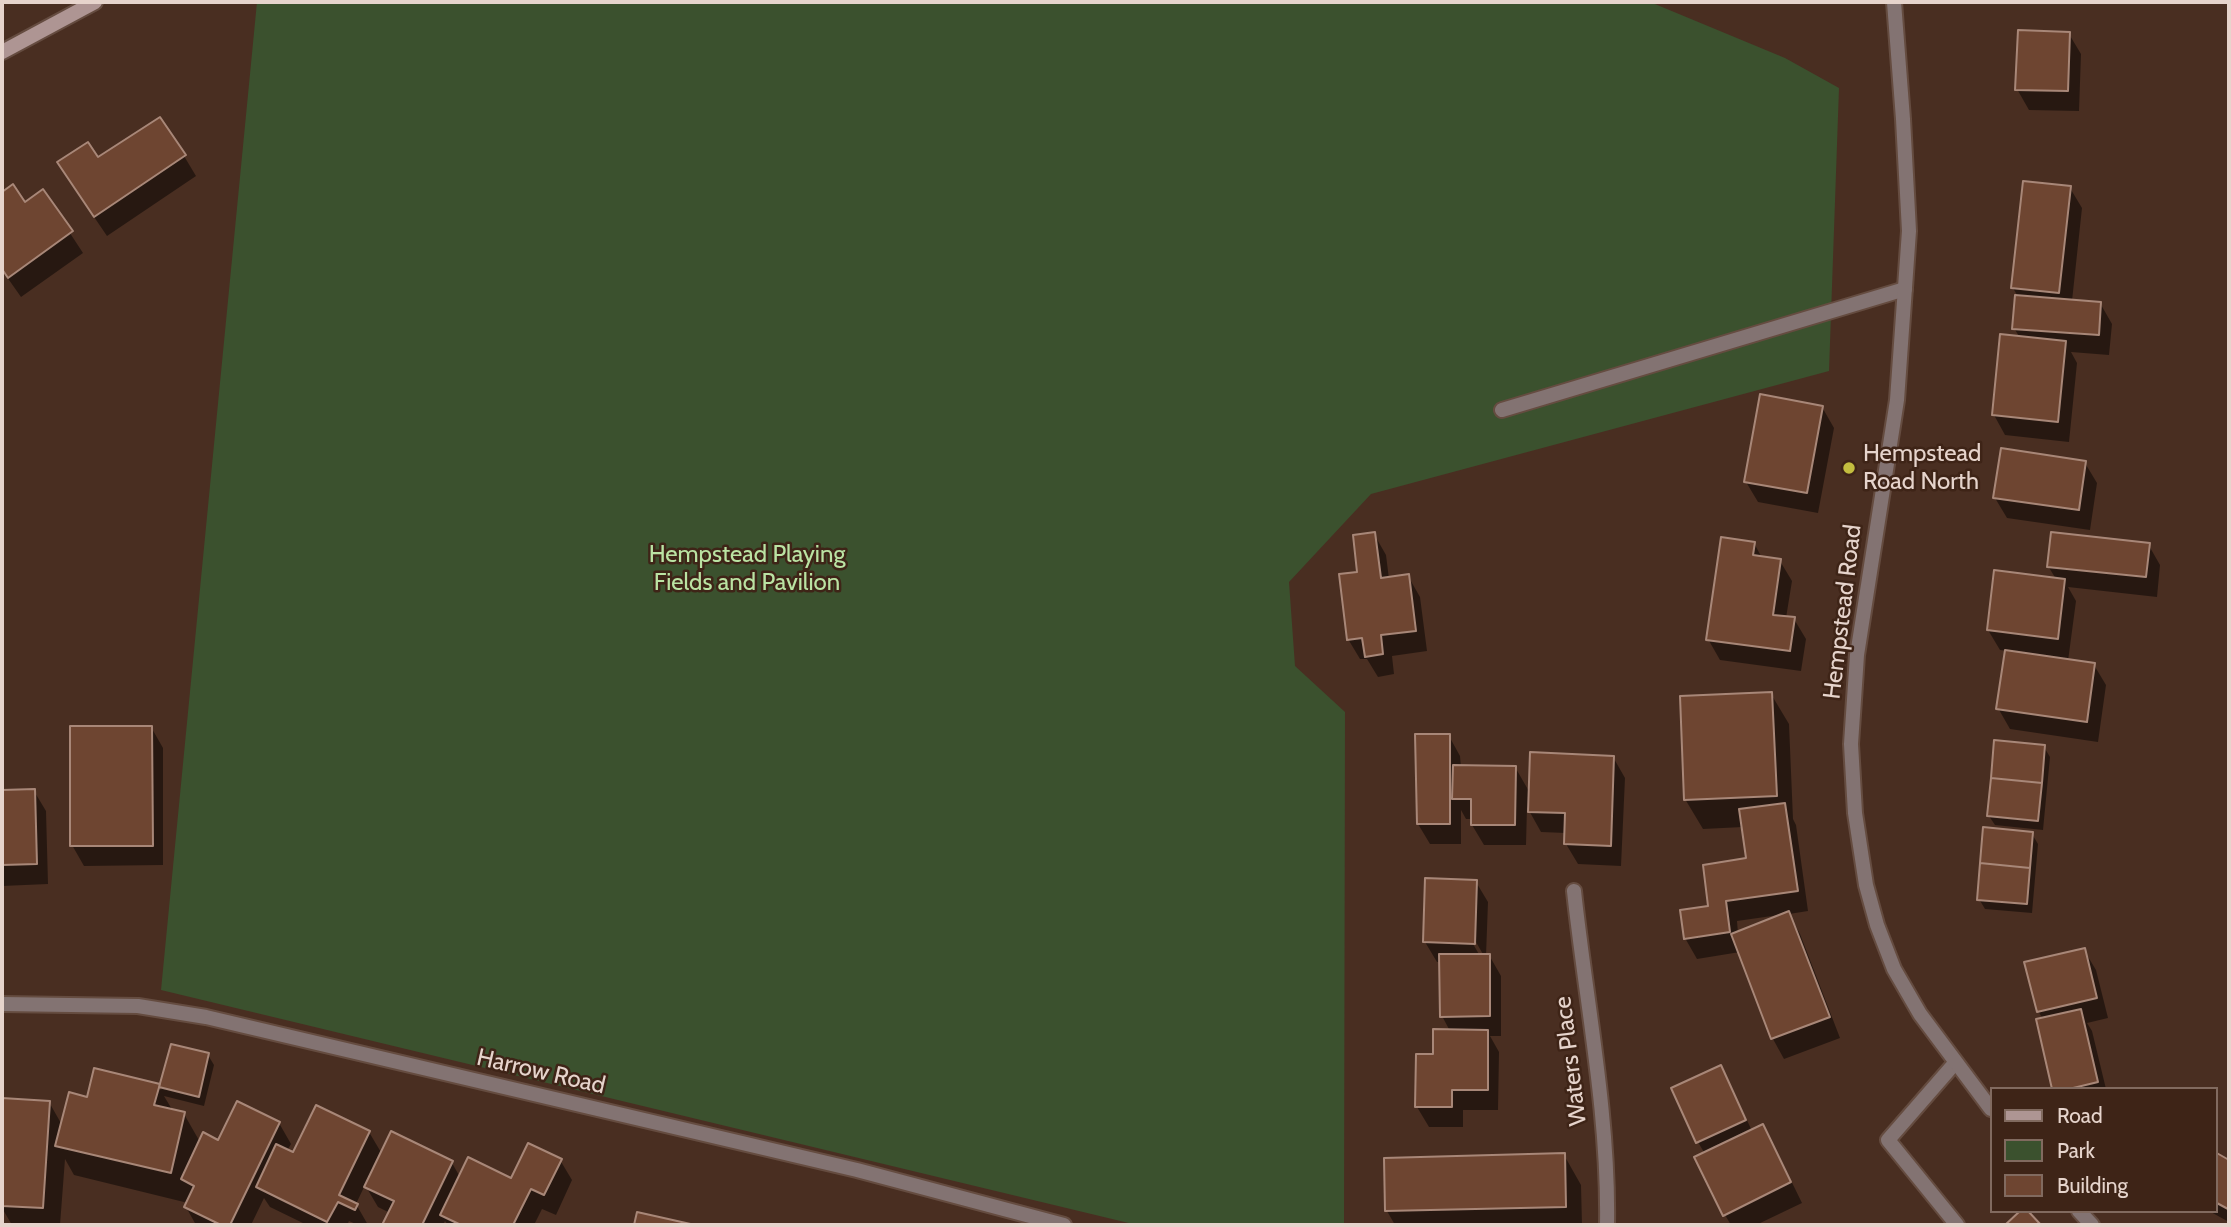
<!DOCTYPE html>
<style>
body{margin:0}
#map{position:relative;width:2231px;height:1227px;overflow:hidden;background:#492e21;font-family:Cabin,sans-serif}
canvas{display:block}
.frame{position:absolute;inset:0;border:4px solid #e6d4cc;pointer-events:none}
.legend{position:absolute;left:1990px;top:1087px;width:228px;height:126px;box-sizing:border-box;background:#3e2417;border:2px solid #816a5f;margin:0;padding:9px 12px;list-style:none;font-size:21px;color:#e6d4cc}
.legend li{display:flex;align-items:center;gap:14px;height:35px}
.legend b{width:35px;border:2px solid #816a5f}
</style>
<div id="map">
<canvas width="2231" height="1227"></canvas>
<div class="frame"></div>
<ul class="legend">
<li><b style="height:9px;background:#ae9593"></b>Road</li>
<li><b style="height:19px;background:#3b512e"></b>Park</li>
<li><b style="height:19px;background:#6e4531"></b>Building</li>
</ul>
</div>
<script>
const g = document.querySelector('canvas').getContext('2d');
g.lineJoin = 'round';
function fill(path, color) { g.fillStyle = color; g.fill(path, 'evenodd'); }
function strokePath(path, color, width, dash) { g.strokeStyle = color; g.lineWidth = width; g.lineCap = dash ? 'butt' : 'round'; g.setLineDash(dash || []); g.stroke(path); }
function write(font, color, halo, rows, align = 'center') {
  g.font = font + ' Cabin,sans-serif'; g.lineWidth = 5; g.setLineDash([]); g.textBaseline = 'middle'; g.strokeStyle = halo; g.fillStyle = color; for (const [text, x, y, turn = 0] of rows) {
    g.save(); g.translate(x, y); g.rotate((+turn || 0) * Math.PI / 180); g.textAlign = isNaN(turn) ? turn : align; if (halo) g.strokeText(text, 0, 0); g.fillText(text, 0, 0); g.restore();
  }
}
fill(new Path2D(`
 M 257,2 L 1650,2 L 1785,58 L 1839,88 L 1829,371 L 1371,494 L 1289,582 L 1295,666 L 1345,712 L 1344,1225 L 1137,1225 L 161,990 Z`), '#3b512e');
fill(new Path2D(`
 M 2069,34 L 2081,54 L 2079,111 L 2029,110 L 2017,89 Z
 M 184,156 L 196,176 L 107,236 L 71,183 L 97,160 Z
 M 13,187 L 25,204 L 43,192 L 83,253 L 21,297 L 2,270 L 2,195 Z
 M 2070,188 L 2082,208 L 2072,301 L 2100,303 L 2112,324 L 2109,355 L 2071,352 L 2077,363 L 2069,442 L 2005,435 L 1994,415 L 2020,338 L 2014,328 L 2017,295 L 2013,288 Z
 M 1822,407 L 1834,428 L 1818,513 L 1758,502 L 1746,482 Z
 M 2085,463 L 2097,483 L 2090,530 L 2007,518 L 1995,498 Z
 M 1374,534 L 1386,555 L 1389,579 L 1408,576 L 1420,597 L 1427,651 L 1392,656 L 1394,674 L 1378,677 L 1367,659 L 1360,659 L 1348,639 L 1359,573 Z
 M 1754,543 L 1762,558 L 1780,561 L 1792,581 L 1786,618 L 1794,619 L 1806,639 L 1801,671 L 1720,660 L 1708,639 Z
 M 2148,544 L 2160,565 L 2157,597 L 2068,587 L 2076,601 L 2068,661 L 2094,665 L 2106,685 L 2098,742 L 2010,729 L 1998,708 L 2007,651 L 2000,650 L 1988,630 L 2056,579 L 2048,566 Z
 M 1771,694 L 1789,724 L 1793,819 L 1796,825 L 1808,911 L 1789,914 L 1800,934 L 1840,1038 L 1784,1059 L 1773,1039 L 1740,952 L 1697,959 L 1685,938 L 1748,860 L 1743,827 L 1703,829 L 1685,799 ZM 1779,915 L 1738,933 L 1737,921 Z
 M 151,727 L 163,748 L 163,865 L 84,866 L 72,845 Z
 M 1449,736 L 1460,756 L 1461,767 L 1515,767 L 1530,793 L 1613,757 L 1625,778 L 1621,866 L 1578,864 L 1566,844 L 1566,833 L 1541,832 L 1527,807 L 1526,845 L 1484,845 L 1472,825 L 1472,819 L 1466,819 L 1461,810 L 1461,844 L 1430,844 L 1418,824 Z
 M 2044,747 L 2050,757 L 2043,830 L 1995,825 L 1989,816 Z
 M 2,791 L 34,791 L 46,811 L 48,884 L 2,886 Z
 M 2032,834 L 2038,844 L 2032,913 L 1985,909 L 1979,899 Z
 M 1476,882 L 1488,902 L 1486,956 L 1489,955 L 1501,976 L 1501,1036 L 1490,1036 L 1499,1052 L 1498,1110 L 1463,1110 L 1463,1127 L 1429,1127 L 1417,1107 L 1435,1055 L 1450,1031 L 1442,1016 L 1441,962 L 1437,962 L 1425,942 ZM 1472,935 L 1484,956 L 1480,956 L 1469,937 Z
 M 2084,950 L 2096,970 L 2108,1018 L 2087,1023 L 2092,1031 L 2106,1089 L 2054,1089 L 2043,1019 L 2038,1011 Z
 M 172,1046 L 208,1055 L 214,1065 L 204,1106 L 164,1096 L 173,1111 L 184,1114 L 200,1142 L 219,1142 L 279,1123 L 291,1144 L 287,1151 L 294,1155 L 369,1132 L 382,1154 L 452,1163 L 460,1177 L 512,1180 L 560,1160 L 572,1180 L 556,1215 L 542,1209 L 534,1225 L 448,1225 L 445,1221 L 443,1225 L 384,1225 L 390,1213 L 378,1207 L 365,1185 L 356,1204 L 368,1225 L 358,1225 L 349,1221 L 347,1225 L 307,1225 L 270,1207 L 264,1198 L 251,1225 L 196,1225 L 186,1207 L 188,1203 L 74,1175 L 65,1159 L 60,1225 L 12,1225 L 2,1208 L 2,1100 L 49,1102 L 62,1125 L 88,1099 L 158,1086 L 161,1090 Z
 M 1721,1067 L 1732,1088 L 1752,1131 L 1774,1146 L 1802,1203 L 1756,1225 L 1731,1225 L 1725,1215 L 1705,1154 L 1698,1142 Z
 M 2215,1154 L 2229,1162 L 2229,1222 L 2209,1211 L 2215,1211 Z
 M 1564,1155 L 1581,1185 L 1582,1225 L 1395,1225 L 1387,1211 Z`), '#0007');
const building = new Path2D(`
 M 2018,30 L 2070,32 L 2068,91 L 2015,90 Z
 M 160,117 L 186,155 L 94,217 L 57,162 L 88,142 L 98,157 Z
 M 2023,181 L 2071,186 L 2059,293 L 2011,288 Z
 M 13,184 L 25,202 L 43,189 L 73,231 L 8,278 L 2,269 L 2,192 Z
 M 2015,295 L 2101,302 L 2099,335 L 2012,329 Z
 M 2000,334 L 2066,341 L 2058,422 L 1992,415 Z
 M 1760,394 L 1823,406 L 1807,493 L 1744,482 Z
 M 2001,448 L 2086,461 L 2079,510 L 1993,498 Z
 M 1375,532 L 1381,578 L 1409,574 L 1416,631 L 1381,635 L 1383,654 L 1365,657 L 1362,638 L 1347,640 L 1339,574 L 1357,572 L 1353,535 Z
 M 2051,532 L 2150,543 L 2146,577 L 2047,567 Z
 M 1721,537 L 1755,542 L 1753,555 L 1781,559 L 1773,615 L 1795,617 L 1790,651 L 1706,640 Z
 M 1994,570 L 2065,579 L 2058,639 L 1987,630 Z
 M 2005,650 L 2095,663 L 2087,722 L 1996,709 Z
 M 1772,692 L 1777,796 L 1684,800 L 1680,696 Z
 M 70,726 L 152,726 L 153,846 L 70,846 Z
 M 1415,734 L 1450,734 L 1450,824 L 1417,824 Z
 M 1994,740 L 2045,745 L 2042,783 L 1991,778 Z
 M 1530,752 L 1614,756 L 1611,846 L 1564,844 L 1565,813 L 1528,812 Z
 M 1453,765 L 1516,766 L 1515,825 L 1471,825 L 1471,799 L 1452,799 Z
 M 1991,778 L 2042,783 L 2038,821 L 1987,816 Z
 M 35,789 L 37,864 L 2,865 L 2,790 Z
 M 1785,803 L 1798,891 L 1726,901 L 1730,932 L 1684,939 L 1680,910 L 1708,906 L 1703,865 L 1746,858 L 1739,809 Z
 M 1983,827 L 2033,832 L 2030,868 L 1980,863 Z
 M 1980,863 L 2030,868 L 2027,904 L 1977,900 Z
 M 1425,878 L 1477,880 L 1475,944 L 1423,942 Z
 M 1789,911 L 1830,1017 L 1771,1039 L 1731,934 Z
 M 2085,948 L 2097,998 L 2037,1012 L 2024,962 Z
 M 1439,954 L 1490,954 L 1490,1016 L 1440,1017 Z
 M 2081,1009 L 2098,1082 L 2069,1089 L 2052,1089 L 2036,1019 Z
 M 1433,1029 L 1488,1030 L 1488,1090 L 1452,1090 L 1452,1107 L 1415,1107 L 1416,1054 L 1433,1054 Z
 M 171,1044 L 209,1053 L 199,1097 L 159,1087 Z
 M 1721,1065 L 1746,1120 L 1696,1143 L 1671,1088 Z
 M 94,1068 L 160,1084 L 154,1105 L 185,1112 L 171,1173 L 55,1146 L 69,1092 L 87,1097 Z
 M 2,1098 L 50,1101 L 43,1208 L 2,1206 Z
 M 237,1101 L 280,1122 L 230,1225 L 221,1225 L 184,1207 L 194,1186 L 181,1179 L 203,1132 L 218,1140 Z
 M 316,1105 L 370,1131 L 339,1195 L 358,1204 L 355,1210 L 338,1202 L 327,1222 L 256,1187 L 276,1144 L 293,1152 Z
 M 1763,1124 L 1791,1182 L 1723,1216 L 1694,1157 Z
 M 391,1131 L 453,1161 L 422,1225 L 382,1225 L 394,1201 L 364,1187 Z
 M 528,1143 L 562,1159 L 544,1195 L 531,1189 L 513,1225 L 461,1225 L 440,1215 L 468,1157 L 511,1178 Z
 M 2215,1152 L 2229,1160 L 2228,1209 L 2215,1202 Z
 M 1565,1153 L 1566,1207 L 1385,1211 L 1384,1158 Z
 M 2020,1211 L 2028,1211 L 2041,1225 L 2005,1225 Z
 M 637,1212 L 695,1225 L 634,1225 Z`);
fill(building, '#6e4531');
strokePath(building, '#a88778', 2);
const lane = new Path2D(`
 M 1502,410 L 1905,289
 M 1955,1063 L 1888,1140 L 1957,1225`);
const street = new Path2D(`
 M 1894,2 L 1903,119 L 1909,231 L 1897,400 L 1857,655 L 1851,744 L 1855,813 L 1866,885 L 1877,925 L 1894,969 L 1920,1014 L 1991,1109
 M 1574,891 C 1586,1002 1609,1114 1607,1225
 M 2,1004 L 138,1006 L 206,1017 L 857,1170 L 1064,1225
 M 2079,1211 L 2092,1225`);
const secondary = new Path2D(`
 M 2,52 L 95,2`);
strokePath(lane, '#654c40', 18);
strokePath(street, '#654c40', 18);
strokePath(secondary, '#654c40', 18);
strokePath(lane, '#837372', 14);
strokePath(street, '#837372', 14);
strokePath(secondary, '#ae9593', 14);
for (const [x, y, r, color] of [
 [1849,468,7,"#c3bd3f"]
]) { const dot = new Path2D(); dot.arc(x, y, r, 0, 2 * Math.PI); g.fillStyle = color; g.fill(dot); strokePath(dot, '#3e2417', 2.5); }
write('24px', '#e6d4cc', '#3e2417', [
 ["Hempstead",1863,454],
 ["Road North",1863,482]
], 'left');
write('24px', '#bae3a3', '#3e2417', [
 ["Hempstead Playing",747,555],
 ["Fields and Pavilion",747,583]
]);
write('24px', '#e6d4cc', '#3e2417', [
 ["Hempstead Road",1843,612,-83],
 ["Waters Place",1571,1061,-97],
 ["Harrow Road",541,1072,13]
]);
</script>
